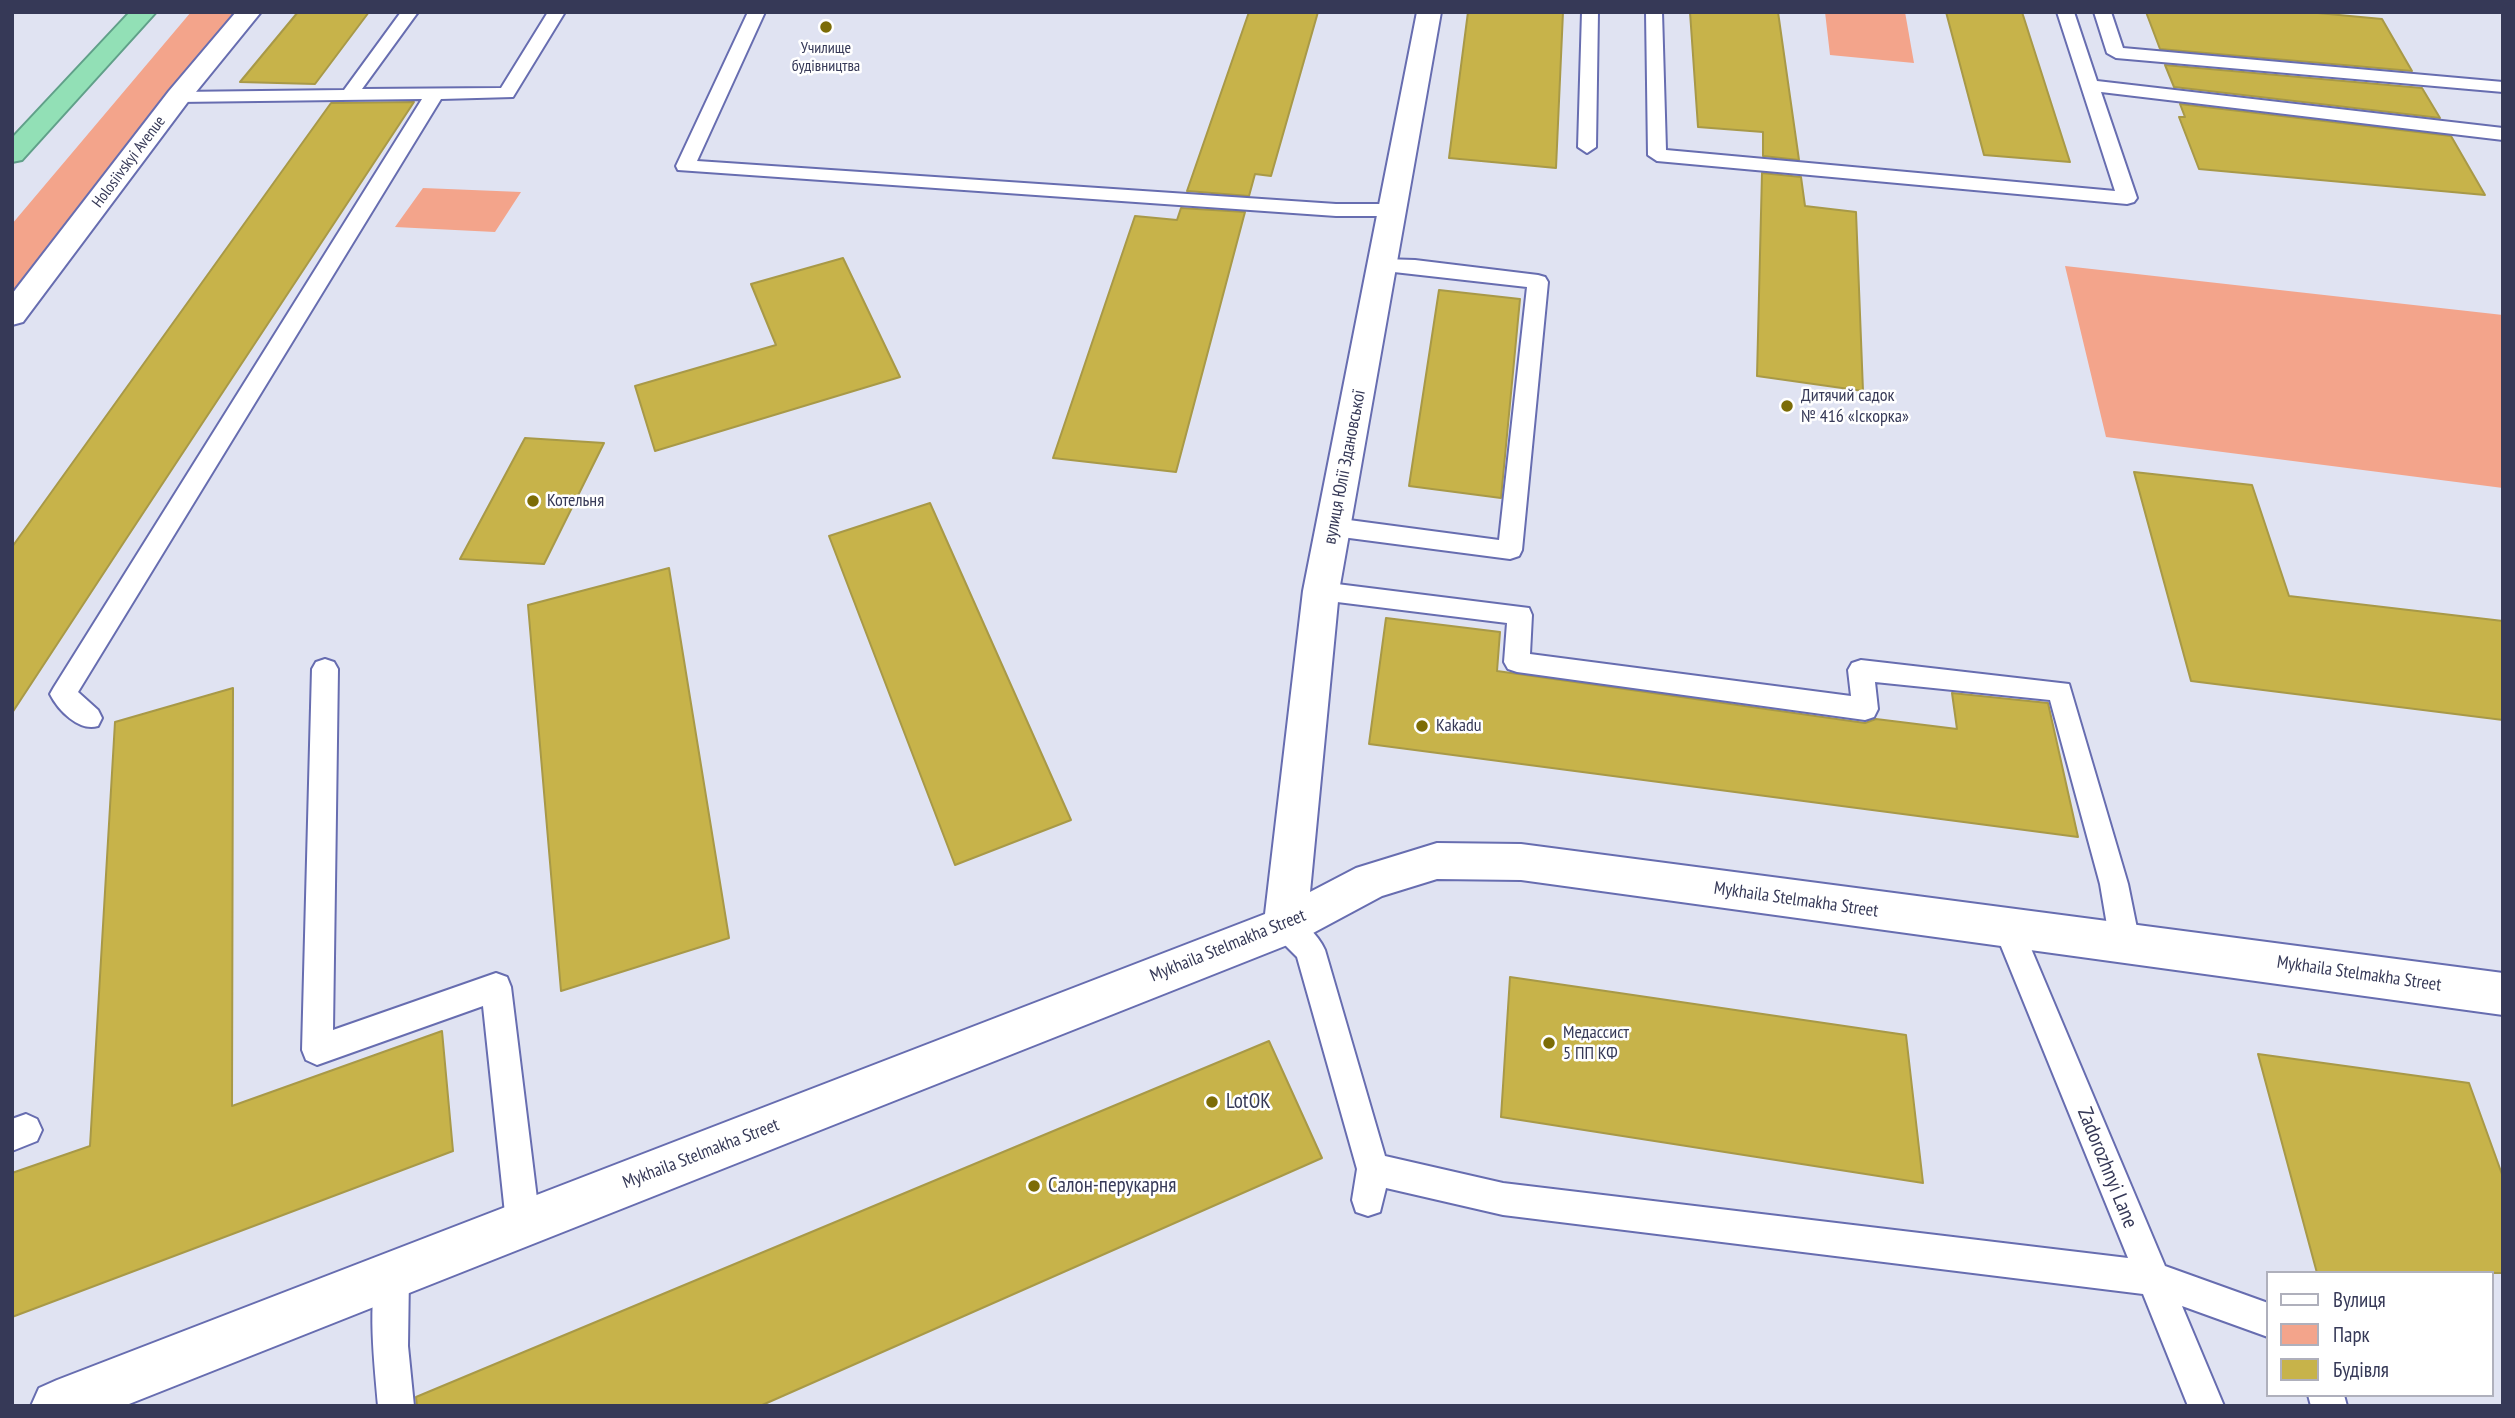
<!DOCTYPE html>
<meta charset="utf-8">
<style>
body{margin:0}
#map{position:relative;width:2515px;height:1418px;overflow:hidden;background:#e0e3f2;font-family:"PT Sans Narrow",sans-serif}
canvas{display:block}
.frame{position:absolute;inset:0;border:14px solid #363957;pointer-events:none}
.legend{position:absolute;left:2266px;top:1271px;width:228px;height:126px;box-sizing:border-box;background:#fff;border:2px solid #afb0bc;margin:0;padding:9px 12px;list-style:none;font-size:21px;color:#363957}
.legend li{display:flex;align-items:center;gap:14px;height:35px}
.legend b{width:35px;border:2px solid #afb0bc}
</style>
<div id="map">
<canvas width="2515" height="1418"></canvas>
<div class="frame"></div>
<ul class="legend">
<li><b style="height:9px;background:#fff"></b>Вулиця</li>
<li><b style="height:19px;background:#f3a48b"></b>Парк</li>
<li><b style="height:19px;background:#c7b34a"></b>Будівля</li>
</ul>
</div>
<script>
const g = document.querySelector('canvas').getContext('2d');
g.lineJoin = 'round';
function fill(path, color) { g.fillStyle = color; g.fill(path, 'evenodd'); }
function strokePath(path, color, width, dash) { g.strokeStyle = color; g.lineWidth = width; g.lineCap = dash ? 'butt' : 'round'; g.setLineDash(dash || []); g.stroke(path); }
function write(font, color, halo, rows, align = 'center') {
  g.font = font + ' "PT Sans Narrow",sans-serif'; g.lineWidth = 5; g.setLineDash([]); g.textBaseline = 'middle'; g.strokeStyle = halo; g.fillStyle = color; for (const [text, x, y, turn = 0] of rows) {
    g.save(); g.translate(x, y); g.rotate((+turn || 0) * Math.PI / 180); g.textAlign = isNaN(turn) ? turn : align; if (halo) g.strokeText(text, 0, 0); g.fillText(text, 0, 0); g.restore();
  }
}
fill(new Path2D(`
 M 191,12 L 236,12 L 150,115 L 12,292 L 12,224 Z
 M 1825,12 L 1905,12 L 1914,63 L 1830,55 Z
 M 423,188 L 521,192 L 495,232 L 395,227 Z
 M 2065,266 L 2503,315 L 2503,488 L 2106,437 Z`), '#f3a48b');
const building = new Path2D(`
 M 298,12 L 369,12 L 315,84 L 240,82 Z
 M 1249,12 L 1318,12 L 1271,176 L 1255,174 L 1249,196 L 1187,191 Z
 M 1468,12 L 1563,12 L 1556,168 L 1449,158 Z
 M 1690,12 L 1778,12 L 1799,160 L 1763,156 L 1763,132 L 1698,127 Z
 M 1946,12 L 2022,12 L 2070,162 L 1984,155 Z
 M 2146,12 L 2307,12 L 2382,19 L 2412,71 L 2160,49 Z
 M 2165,65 L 2422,88 L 2440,118 L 2174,87 Z
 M 414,102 L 126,539 L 12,713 L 12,547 L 331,103 Z
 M 2180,104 L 2451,136 L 2485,195 L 2199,169 L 2179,117 L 2185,117 Z
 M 1762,173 L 1801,177 L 1805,206 L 1856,212 L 1863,391 L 1757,376 Z
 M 1181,208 L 1245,212 L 1176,472 L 1053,458 L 1135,216 L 1177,220 Z
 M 843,258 L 900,377 L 655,451 L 635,386 L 776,345 L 751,284 Z
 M 1439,290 L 1520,299 L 1501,498 L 1409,486 Z
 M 525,438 L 604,443 L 544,564 L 460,559 Z
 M 2134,472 L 2252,485 L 2289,596 L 2503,621 L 2503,720 L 2191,681 Z
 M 930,503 L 1071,820 L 955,865 L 829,536 Z
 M 669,568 L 729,938 L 561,991 L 528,605 Z
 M 1386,618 L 1500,632 L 1497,671 L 1865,723 L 1876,719 L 1957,729 L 1952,693 L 2048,703 L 2078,837 L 1369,744 Z
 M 233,688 L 232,1106 L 442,1031 L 453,1151 L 12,1317 L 12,1173 L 90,1146 L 115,722 Z
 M 1510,977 L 1906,1035 L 1923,1183 L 1501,1117 Z
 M 1269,1041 L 1322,1158 L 760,1406 L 417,1406 L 416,1397 Z
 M 2258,1054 L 2469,1083 L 2503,1177 L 2503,1273 L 2317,1273 Z`);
fill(building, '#c7b34a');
strokePath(building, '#a89947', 2);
const service = new Path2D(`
 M 401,12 L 418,12 L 362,89 L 501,88 L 548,12 L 565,12 L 513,97 L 441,99 L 78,692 L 98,710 L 102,718 L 98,726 C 79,732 58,710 50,694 L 54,687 L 422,99 L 178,102 L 169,97 L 178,92 L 344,90 Z
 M 748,12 L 765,12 L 697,161 L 1336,204 L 1394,204 L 1401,206 L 1404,210 L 1401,214 L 1394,216 L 1336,216 L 678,170 L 676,166 Z
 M 1582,12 L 1598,12 L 1596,147 L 1587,153 L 1578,147 Z
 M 1646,12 L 1662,12 L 1666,150 L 2115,191 L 2057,12 L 2074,12 L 2097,81 L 2503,128 L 2503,140 L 2101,92 L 2137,198 L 2134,202 L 2127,204 L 1657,161 L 1648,155 Z
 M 2094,12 L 2111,12 L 2123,48 L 2503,82 L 2503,92 L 2116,58 L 2107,53 Z
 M 1383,259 L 1415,260 L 1538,275 L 1545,277 L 1548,282 L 1522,550 L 1519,556 L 1510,559 L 1334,536 L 1326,533 L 1322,527 L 1326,521 L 1334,518 L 1499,540 L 1527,287 L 1376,270 L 1373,265 L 1376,260 Z
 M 1321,582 L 1529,608 L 1532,615 L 1530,654 L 1851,696 L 1848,670 L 1852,663 L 1861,660 L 2069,684 L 2128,884 L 2140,943 L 2135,953 L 2125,956 L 2115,953 L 2110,943 L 2100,884 L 2050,700 L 1875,682 L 1878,709 L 1874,717 L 1865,720 L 1517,672 L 1508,669 L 1504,662 L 1507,623 L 1321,600 L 1312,598 L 1309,591 L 1312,584 Z
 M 325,659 L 334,662 L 338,669 L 333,1030 L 496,973 L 507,977 L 511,987 L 540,1223 L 535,1235 L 523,1240 L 511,1235 L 506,1223 L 483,1006 L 317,1065 L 306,1060 L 302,1050 L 312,669 L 316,662 Z
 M 1285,913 C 1301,919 1318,934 1325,950 L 1385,1156 L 1503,1183 L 2128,1258 L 1994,929 L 1999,920 L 2009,916 L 2019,920 L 2165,1266 L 2268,1303 L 2268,1337 L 2182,1306 L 2224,1406 L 2188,1406 L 2143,1294 L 1503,1215 L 1386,1188 L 1380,1212 L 1368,1216 L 1356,1212 L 1352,1200 L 1357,1169 L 1297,957 L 1275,935 L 1270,926 L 1275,917 Z
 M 26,1114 L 37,1119 L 42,1130 L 37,1141 L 12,1151 L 12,1119 Z
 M 392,1258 L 404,1263 L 409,1275 L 408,1346 L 414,1406 L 378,1406 C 375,1368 366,1297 380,1263 Z
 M 2308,1395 L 2344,1395 L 2347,1406 L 2311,1406 Z`);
const minor = new Path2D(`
 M 236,12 L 261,12 L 187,103 L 23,322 L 12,325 L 12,294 L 169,91 Z
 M 1417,12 L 1441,12 L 1339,591 L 1310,892 L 1356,868 L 1437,843 L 1521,844 L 2503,973 L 2503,1015 L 1521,880 L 1437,879 L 1382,896 L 1300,940 L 124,1406 L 31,1406 L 39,1388 L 57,1380 L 1265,914 L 1303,591 Z`);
const trunk = new Path2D(`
 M 130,12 L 156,12 L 22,160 L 12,162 L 12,138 Z`);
strokePath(service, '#676db0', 4);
strokePath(minor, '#676db0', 4);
strokePath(trunk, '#60a089', 4);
fill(service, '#fff');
fill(minor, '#fff');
fill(trunk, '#92e0b6');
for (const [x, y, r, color] of [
 [826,27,7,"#7c6c06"],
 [1787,406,7,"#7c6c06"],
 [533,501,7,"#7c6c06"],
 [1422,726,7,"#7c6c06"],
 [1549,1043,7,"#7c6c06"],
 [1212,1102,7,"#7c6c06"],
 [1034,1186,7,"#7c6c06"]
]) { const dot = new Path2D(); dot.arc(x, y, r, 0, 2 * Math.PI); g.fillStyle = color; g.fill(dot); strokePath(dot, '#fff', 2.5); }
write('16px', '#363957', '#fff', [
 ["Училище",826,48],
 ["будівництва",826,66]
]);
write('16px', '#363957', '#fff', [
 ["Holosiivskyi Avenue",129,162,-53]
]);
write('18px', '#363957', '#fff', [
 ["Дитячий садок",1801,396],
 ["№ 416 «Іскорка»",1801,417],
 ["Котельня",547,501],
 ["Kakadu",1436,726],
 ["Медассист",1563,1033],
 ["5 ПП КФ",1563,1054]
], 'left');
write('18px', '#363957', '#fff', [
 ["вулиця Юлії Здановської",1345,467,-79],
 ["Mykhaila Stelmakha Street",1796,900,8],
 ["Mykhaila Stelmakha Street",1228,946,-22],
 ["Mykhaila Stelmakha Street",2359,974,8],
 ["Mykhaila Stelmakha Street",701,1154,-21]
]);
write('21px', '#363957', '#fff', [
 ["LotOK",1226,1102],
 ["Салон-перукарня",1048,1186]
], 'left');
write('21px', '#363957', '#fff', [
 ["Zadorozhnyi Lane",2107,1168,68]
]);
</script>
